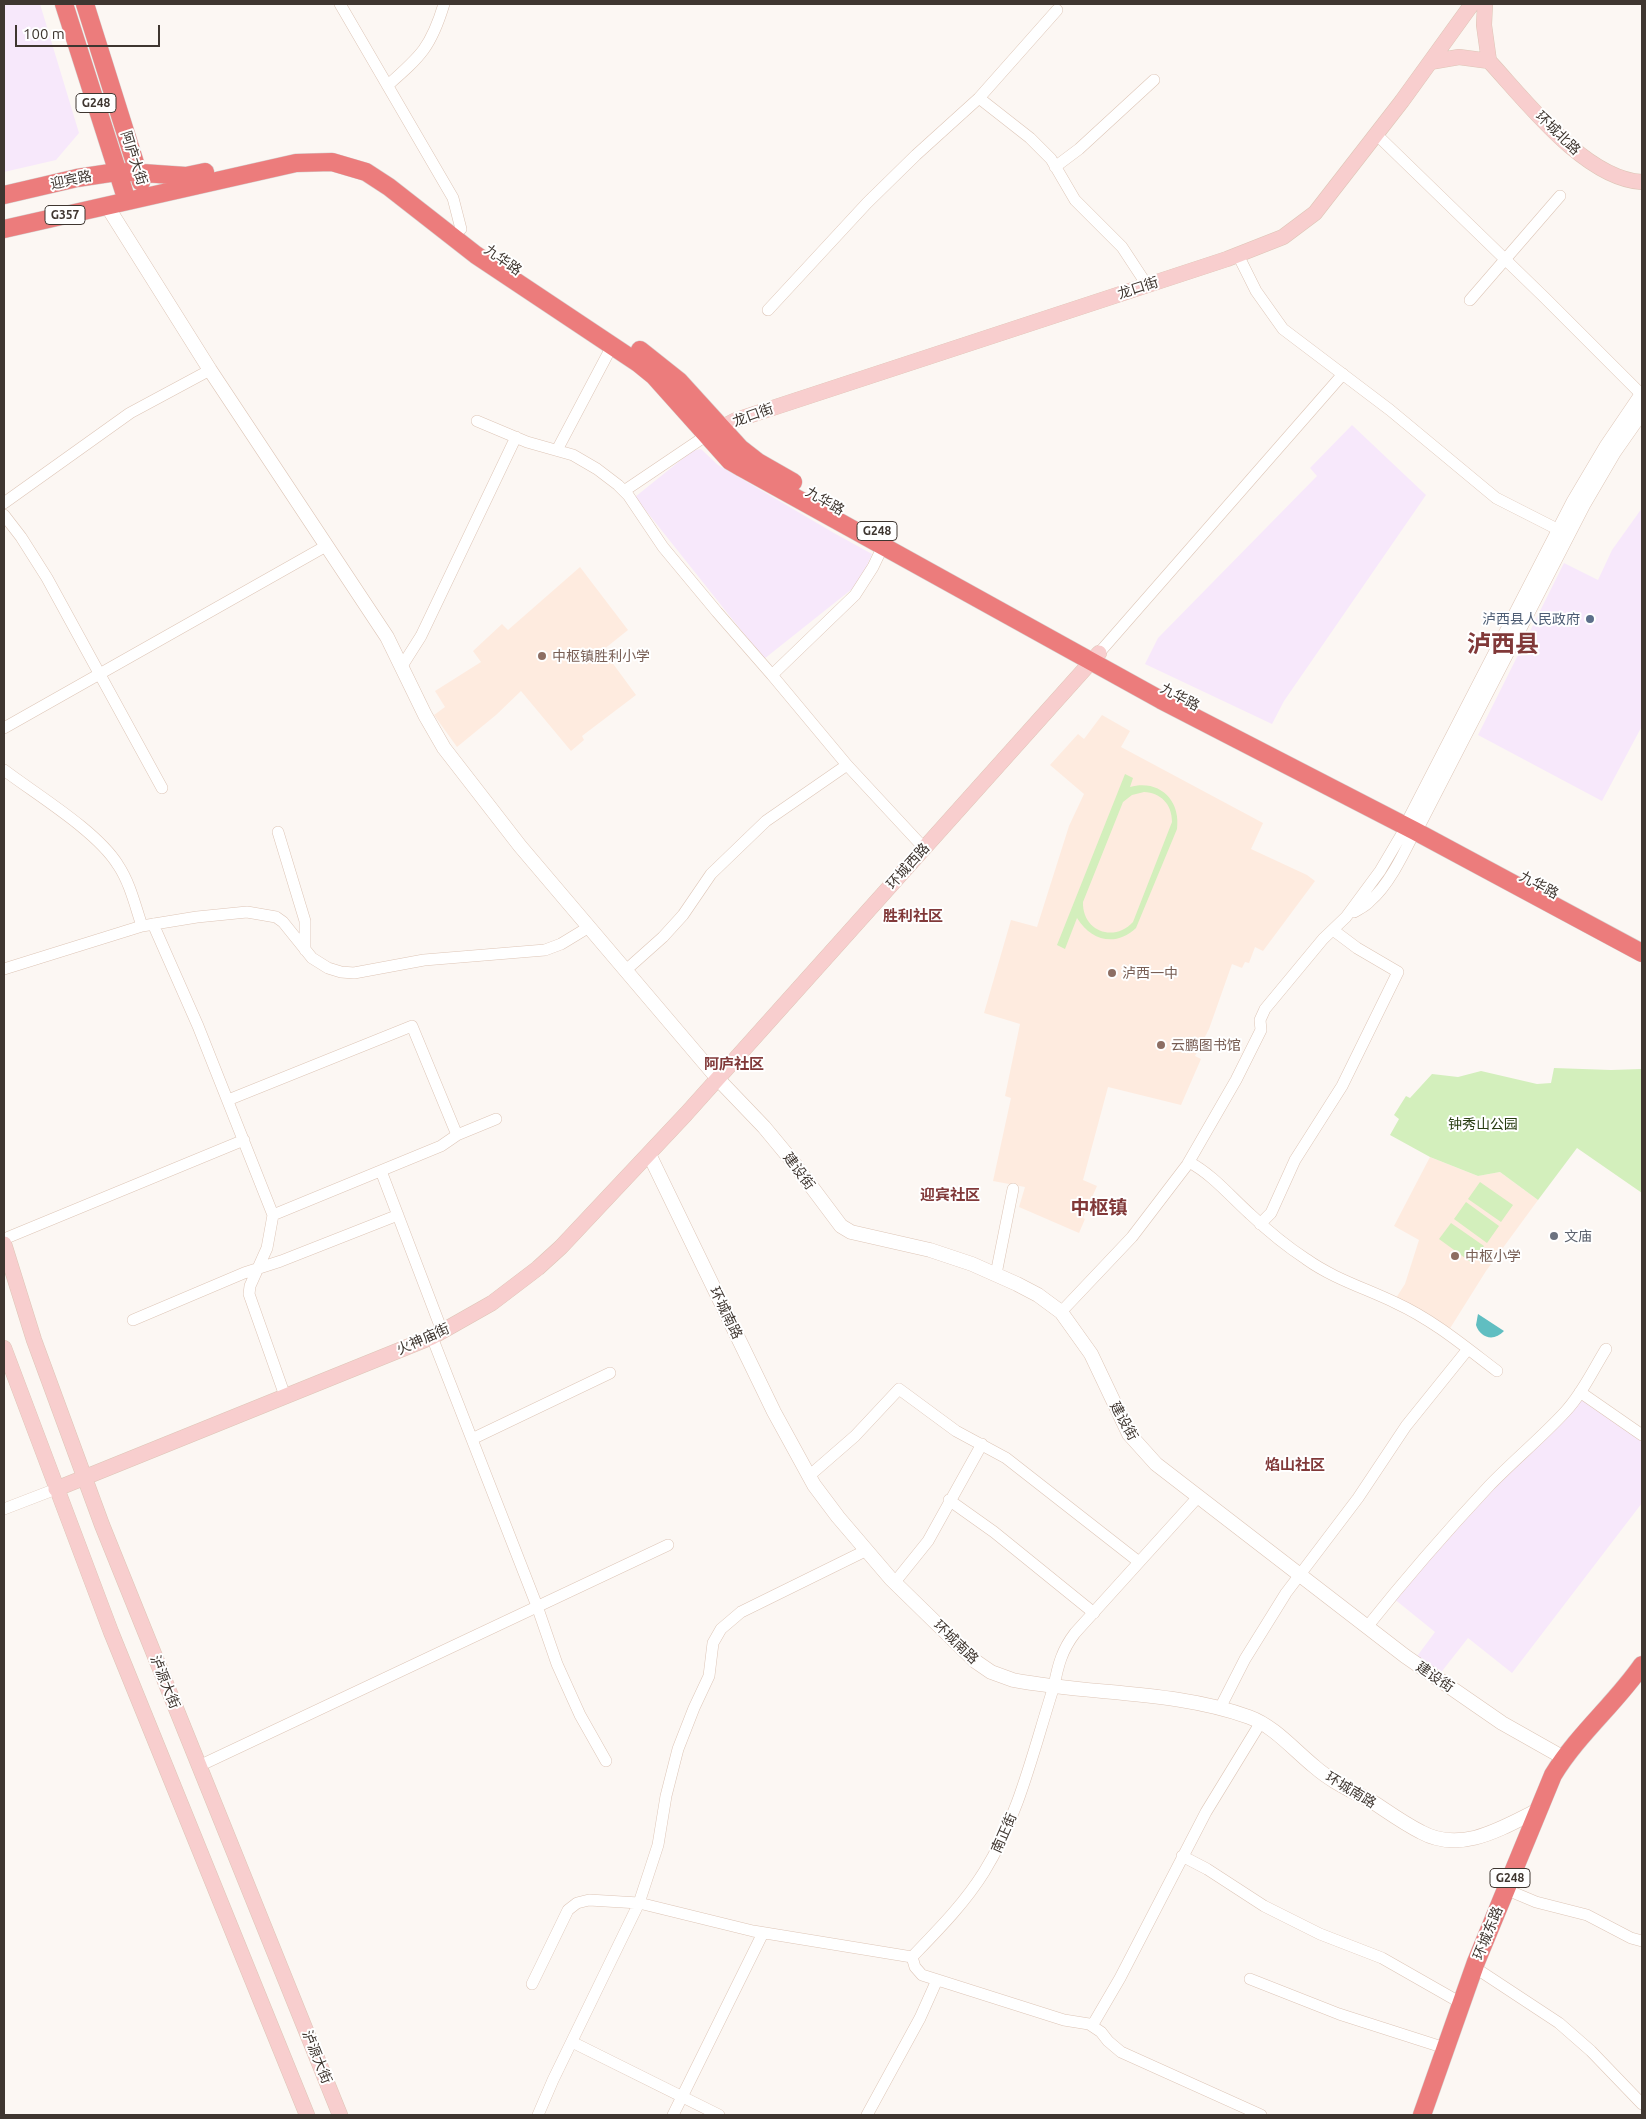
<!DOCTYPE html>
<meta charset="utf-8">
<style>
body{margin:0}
#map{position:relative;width:1646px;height:2119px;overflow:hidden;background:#fcf7f3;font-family:Ubuntu,sans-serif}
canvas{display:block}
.frame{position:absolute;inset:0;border:5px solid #3f3630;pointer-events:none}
.scale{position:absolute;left:15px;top:25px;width:145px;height:22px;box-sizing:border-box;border:2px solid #3f3630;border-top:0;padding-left:6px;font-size:15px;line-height:18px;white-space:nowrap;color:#3f3630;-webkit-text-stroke:4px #fff;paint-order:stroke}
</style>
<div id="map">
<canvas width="1646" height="2119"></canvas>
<div class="frame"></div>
<div class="scale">100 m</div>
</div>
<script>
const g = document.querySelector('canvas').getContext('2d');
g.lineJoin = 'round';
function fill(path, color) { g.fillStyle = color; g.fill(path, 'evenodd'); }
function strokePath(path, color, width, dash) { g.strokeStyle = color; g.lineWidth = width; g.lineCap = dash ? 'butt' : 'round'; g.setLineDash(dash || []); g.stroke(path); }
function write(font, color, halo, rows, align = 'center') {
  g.font = font + ' Ubuntu,"Noto Sans SC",sans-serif'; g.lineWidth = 4; g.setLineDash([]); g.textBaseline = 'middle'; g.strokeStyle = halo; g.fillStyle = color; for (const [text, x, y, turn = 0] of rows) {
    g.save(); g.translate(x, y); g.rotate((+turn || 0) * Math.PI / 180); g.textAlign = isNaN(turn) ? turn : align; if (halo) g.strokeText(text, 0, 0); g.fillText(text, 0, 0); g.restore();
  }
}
fill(new Path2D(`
 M 4,4 L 40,4 L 79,133 L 56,160 L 4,172 Z
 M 1352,425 L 1426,495 L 1284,701 L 1272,724 L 1145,664 L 1158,638 L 1317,476 L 1310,468 Z
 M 701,449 L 718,465 L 834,533 L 872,554 L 862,577 L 852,589 L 764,659 L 635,497 L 692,451 Z
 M 1642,508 L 1642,726 L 1602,801 L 1478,735 L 1564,563 L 1598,580 L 1612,550 Z
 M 1581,1395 L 1642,1439 L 1642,1503 L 1512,1673 L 1468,1638 L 1439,1675 L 1415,1659 L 1435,1632 L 1393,1598 Z`), '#f7e8fb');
fill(new Path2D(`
 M 580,567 L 628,630 L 603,650 L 636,695 L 582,736 L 584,740 L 571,751 L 521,691 L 496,715 L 457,747 L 434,715 L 445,707 L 435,691 L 481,662 L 473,651 L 502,624 L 508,630 Z
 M 1102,715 L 1130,731 L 1121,747 L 1263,823 L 1251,849 L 1307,875 L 1315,881 L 1263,951 L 1255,947 L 1249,963 L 1245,962 L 1242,968 L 1232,964 L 1209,1029 L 1195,1056 L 1201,1059 L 1181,1105 L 1108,1087 L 1083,1180 L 1097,1186 L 1083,1218 L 1085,1219 L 1079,1233 L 1019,1207 L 1025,1187 L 993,1181 L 1011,1098 L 1005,1096 L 1020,1024 L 984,1013 L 1011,920 L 1037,927 L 1069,826 L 1084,794 L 1050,765 L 1078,734 L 1084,739 Z
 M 1430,1157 L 1478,1176 L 1500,1172 L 1538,1200 L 1486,1271 L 1449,1330 L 1396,1298 L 1405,1284 L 1419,1240 L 1394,1226 Z`), '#feebdf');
fill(new Path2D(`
 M 1125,774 L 1133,778 L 1130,787 C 1159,779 1181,800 1177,829 L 1136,928 C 1116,947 1091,941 1077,918 L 1065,949 L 1057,945 ZM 1144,792 C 1161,793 1172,804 1172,822 L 1133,922 C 1114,943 1082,931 1083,902 L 1123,802 L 1132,795 Z
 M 1554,1068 L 1611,1070 L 1642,1069 L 1642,1193 L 1577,1148 L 1538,1200 L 1500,1172 L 1478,1176 L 1430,1157 L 1390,1135 L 1399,1119 L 1394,1115 L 1406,1096 L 1410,1098 L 1432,1074 L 1458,1077 L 1481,1071 L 1537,1084 L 1551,1083 Z
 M 1480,1182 L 1513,1205 L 1501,1222 L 1468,1199 Z
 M 1466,1202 L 1499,1226 L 1487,1243 L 1454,1219 Z
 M 1451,1223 L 1484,1246 L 1472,1263 L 1439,1239 Z`), '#d3efbc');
fill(new Path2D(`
 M 1478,1314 L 1504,1331 C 1494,1342 1480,1338 1476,1325 Z`), '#60bec1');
const minor = new Path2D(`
 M 340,4 L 453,198 L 461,229
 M 388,85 C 421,56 431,47 444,4
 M 979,98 L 1030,138 L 1051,159 L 1075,200 L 1122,247 L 1147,285
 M 1377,135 L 1545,298 L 1642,395
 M 1055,167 L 1079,149 L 1154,80
 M 1238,255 L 1256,291 L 1283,329 L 1390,410 L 1496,498 L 1559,530
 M 1470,300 L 1560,196
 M 768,310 L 867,203 L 916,155 L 979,98 L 1057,10
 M 477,421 L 527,442 L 573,455 L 597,469 L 618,485 L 628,495 L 663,547 L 717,612 L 772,675 L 847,765 L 924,848
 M 557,450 L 612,346
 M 624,491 L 707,435
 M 4,503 L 130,413 L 210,370
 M 4,515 L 21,537 L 47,578 L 162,788
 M 1099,653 L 1343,374
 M 402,666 L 421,636 L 516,437
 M 772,675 L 855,595 L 873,567 L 883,546
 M 4,728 L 326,546
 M 4,770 C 37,795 97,831 118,865 C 130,883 135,905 142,926
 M 278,832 L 305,921 L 305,950
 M 1354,912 C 1359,909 1366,906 1370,901 C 1389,885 1404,853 1415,831
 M 153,924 L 198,1026 L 273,1215 L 267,1248 L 250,1286 L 249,1294 L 285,1396
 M 4,969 L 142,926 L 197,917 L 247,912 L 276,917 L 283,922 L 312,958 L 328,968 L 341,972 L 354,973 L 424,960 L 545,950 L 561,944 L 589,927
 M 626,970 L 663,937 L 683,915 L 711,874 L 766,821 L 847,765
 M 228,1100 L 412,1026 L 457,1135
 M 1189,1162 C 1213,1175 1230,1196 1250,1214 C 1268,1231 1286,1246 1306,1259 C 1334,1279 1365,1288 1396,1303 C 1433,1320 1464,1346 1497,1371
 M 381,1171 L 442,1331
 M 273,1215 L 441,1146 L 457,1135 L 496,1119
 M 1260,1224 L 1271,1213 L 1295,1160 L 1342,1086 L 1398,972 L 1357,948 L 1333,930
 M 4,1239 L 244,1140
 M 996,1274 L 1013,1189
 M 1061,1312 L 1132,1237 L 1187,1165 L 1236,1080 L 1261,1030 L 1260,1020 L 1265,1009 L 1323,939 L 1346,917 L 1380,871 L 1406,827
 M 133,1320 L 244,1273 L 281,1261 L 398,1215
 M 432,1337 L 537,1606 L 557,1664 L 580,1715 L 606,1761
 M 1580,1392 L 1642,1435
 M 472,1439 L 610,1373
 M 809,1476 L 855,1436 L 899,1389 L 956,1431 L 1006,1458 L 1139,1562
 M 949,1500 L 994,1532 L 1094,1613
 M 4,1509 L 56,1489
 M 895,1582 L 928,1541 L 982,1444
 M 1367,1627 C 1406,1578 1446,1532 1489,1486 C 1513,1461 1541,1438 1565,1412 C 1582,1394 1593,1370 1606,1349
 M 1220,1708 L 1245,1659 L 1286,1593 L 1358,1498 L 1406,1426 L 1468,1349
 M 199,1766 L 668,1545
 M 1182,1856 L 1207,1869 L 1264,1906 L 1320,1934 L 1382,1958 L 1461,2003
 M 1505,1889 L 1536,1902 L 1587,1915 L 1631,1938 L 1642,1941
 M 912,1957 C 938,1930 964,1904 984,1872 C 1019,1816 1034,1748 1054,1686 C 1058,1665 1062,1650 1075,1633 L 1198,1497
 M 912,1957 L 915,1967 L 922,1975 L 1064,2020 L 1089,2024 L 1101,2032 L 1108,2041 L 1121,2052 L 1261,2115
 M 1474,1967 L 1559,2023 L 1591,2051 L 1642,2104
 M 1250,1979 L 1339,2014 L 1445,2048
 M 532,1984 L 568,1910 L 577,1903 L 589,1900 L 639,1903 L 753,1931 L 912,1957
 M 1092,2026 L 1120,1978 L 1206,1812 L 1261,1722
 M 572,2042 L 719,2115
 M 538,2115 L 553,2080 L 639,1903 L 658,1845 L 666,1796 L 678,1749 L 694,1708 L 709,1676 L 713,1643 L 721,1629 L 741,1612 L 867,1550
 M 673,2115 L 763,1933
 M 867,2115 L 920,2018 L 937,1980`);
const tertiary = new Path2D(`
 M 107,206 L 210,370 L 387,637 L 425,715 L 444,748 L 520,846 L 718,1079 L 764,1127 L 793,1162 L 841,1226 L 851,1232 L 930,1250 L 972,1264 L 1017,1284 L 1038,1295 L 1061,1312 L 1091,1354 L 1129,1434 L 1156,1464 L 1405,1656 L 1502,1723 L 1564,1758
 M 1406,827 L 1574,501 L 1606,447 L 1642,394
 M 1415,831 L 1583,505 L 1614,452 L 1642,412
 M 649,1154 L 774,1412 L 814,1485 L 838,1517 L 891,1579 L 975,1661 L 991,1672 L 1013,1680 C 1091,1695 1174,1690 1249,1717 C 1274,1726 1294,1750 1315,1767 C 1333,1783 1355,1792 1376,1804 C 1391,1814 1405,1824 1421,1832 C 1461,1854 1502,1828 1538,1810`);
const secondary = new Path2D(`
 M 1485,4 L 1484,25 L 1489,61
 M 1489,61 C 1526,101 1585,179 1642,182
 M 1430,62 L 1459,57 L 1489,61
 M 713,432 L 736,420 L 1227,259 L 1283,237 L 1315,213 L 1402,101 L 1472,4
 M 4,1244 L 34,1340 L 102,1525 L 340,2115
 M 4,1348 L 111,1632 L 307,2115
 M 56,1489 L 432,1337 L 492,1303 L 538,1268 L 561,1247 L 686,1114 L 1099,653`);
const trunk = new Path2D(`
 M 64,4 L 127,201
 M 85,4 L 141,182
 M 4,195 L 77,178 L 110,173 L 128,172 L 186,176 L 205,172
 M 4,229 L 296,163 L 332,162 L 366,172 L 389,187 L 476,255 L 638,363 L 654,376 L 730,461 L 742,468 L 1161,700 L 1415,831 L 1642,953
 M 640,350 L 679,381 L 740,448 L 758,462 L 793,482
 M 1422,2115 L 1476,1962 L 1553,1775 C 1578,1734 1615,1704 1642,1665`);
strokePath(minor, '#ddc5b6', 12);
strokePath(tertiary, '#ddc5b6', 15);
strokePath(secondary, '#ddc5b6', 16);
strokePath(trunk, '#d5d3d1', 19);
strokePath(minor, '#fff', 11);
strokePath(tertiary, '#fff', 14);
strokePath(secondary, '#f8cece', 15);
strokePath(trunk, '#ec7c7c', 18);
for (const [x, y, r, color] of [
 [1590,619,5,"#5c6f8a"],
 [542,656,5,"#8d6e63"],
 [1112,973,5,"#8d6e63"],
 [1161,1045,5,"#8d6e63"],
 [1554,1236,5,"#6b7280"],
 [1455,1256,5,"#8d6e63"]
]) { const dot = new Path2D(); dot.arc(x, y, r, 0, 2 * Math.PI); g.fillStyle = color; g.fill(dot); strokePath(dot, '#fff', 2); }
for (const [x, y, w] of [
 [96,103,40],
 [65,215,40],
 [877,531,40],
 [1510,1878,40]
]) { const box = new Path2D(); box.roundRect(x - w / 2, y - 9.5, w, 19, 4); g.fillStyle = '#fff'; g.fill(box); strokePath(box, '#3f3630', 1); }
write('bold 12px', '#3f3630', null, [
 ["G248",96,103],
 ["G357",65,215],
 ["G248",877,531],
 ["G248",1510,1878]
]);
write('14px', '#3f3630', '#fff', [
 ["环城北路",1558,133,44],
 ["阿庐大街",134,158,72],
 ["迎宾路",71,180,-12],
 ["九华路",503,260,35],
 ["龙口街",1138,288,-18],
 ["龙口街",753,415,-20],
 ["九华路",825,501,30],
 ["九华路",1180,697,28],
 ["环城西路",908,866,-48],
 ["九华路",1539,885,28],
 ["建设街",799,1171,53],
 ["环城南路",726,1313,64],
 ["火神庙街",423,1339,-24],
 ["建设街",1124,1421,61],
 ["环城南路",956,1642,44],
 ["建设街",1435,1677,34],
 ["泸源大街",165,1682,68],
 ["环城南路",1351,1790,31],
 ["南正街",1004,1833,-66],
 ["环城东路",1488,1933,-68],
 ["泸源大街",317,2057,68]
]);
write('14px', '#4e5e75', '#fff', [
 ["泸西县人民政府",1580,619]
], 'right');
write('14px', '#785e54', '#fff', [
 ["中枢镇胜利小学",552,656],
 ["泸西一中",1122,973],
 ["云鹏图书馆",1171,1045],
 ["中枢小学",1465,1256]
], 'left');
write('14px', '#293d12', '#fff', [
 ["钟秀山公园",1483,1124]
]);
write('14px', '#5b616d', '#fff', [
 ["文庙",1564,1236]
], 'left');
write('bold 15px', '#813939', '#fff', [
 ["胜利社区",913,916],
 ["阿庐社区",734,1064],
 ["迎宾社区",950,1195],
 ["焰山社区",1295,1465]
]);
write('bold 19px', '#813939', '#fff', [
 ["中枢镇",1099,1208]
]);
write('bold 24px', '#813939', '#fff', [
 ["泸西县",1503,644]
]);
</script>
